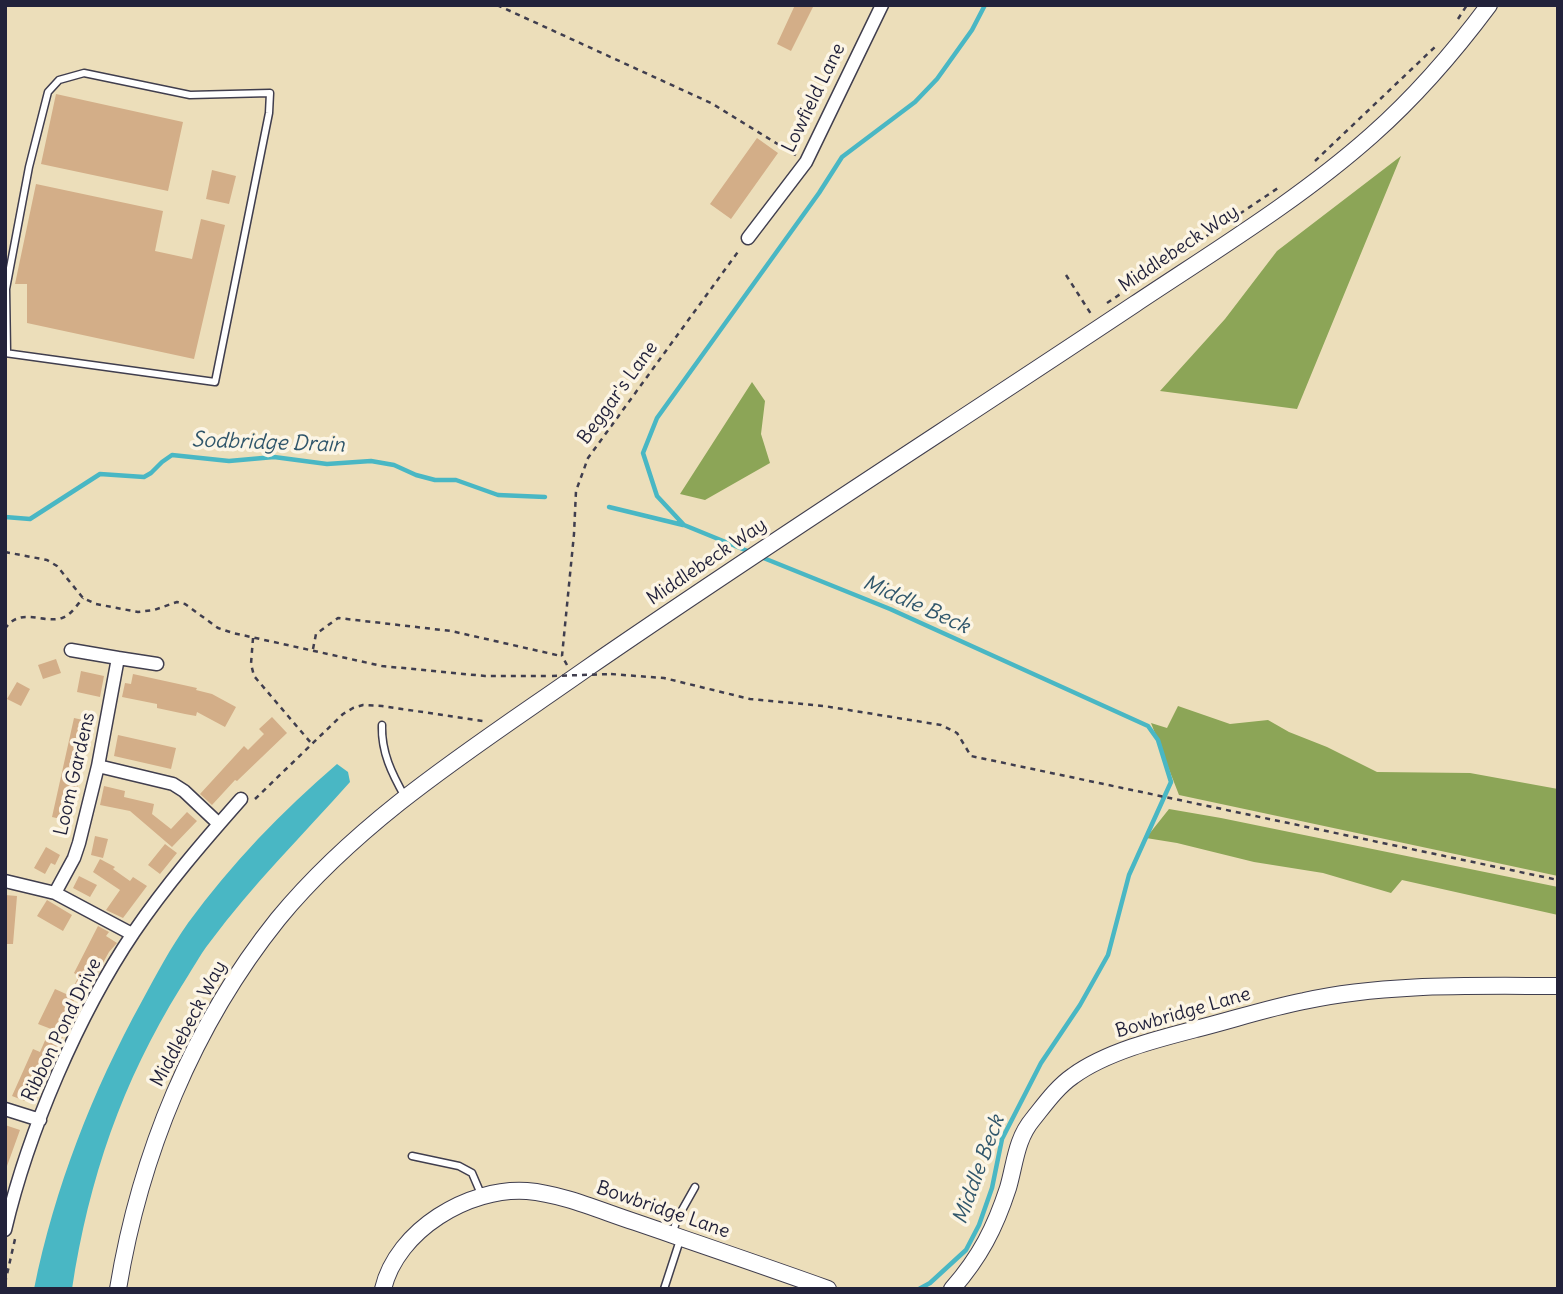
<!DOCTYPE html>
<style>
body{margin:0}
#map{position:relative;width:1563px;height:1294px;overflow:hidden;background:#ecdeba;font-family:Delius,sans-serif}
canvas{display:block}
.frame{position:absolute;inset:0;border:7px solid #22223b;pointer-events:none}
</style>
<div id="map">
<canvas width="1563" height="1294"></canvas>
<div class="frame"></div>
</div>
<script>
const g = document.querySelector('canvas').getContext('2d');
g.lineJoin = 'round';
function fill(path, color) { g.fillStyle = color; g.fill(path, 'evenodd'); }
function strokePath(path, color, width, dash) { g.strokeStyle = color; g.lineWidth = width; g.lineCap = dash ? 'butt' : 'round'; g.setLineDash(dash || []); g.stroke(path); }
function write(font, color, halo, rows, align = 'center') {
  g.font = font + ' Delius,sans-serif'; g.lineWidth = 7; g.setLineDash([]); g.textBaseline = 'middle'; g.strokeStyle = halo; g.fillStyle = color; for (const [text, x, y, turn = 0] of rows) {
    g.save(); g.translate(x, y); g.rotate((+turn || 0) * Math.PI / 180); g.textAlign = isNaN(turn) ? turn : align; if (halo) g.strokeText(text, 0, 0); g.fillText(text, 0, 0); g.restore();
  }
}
fill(new Path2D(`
 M 1401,156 L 1297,409 L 1160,391 L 1225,319 L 1277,251 Z
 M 752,382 L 765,401 L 761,434 L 770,463 L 705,500 L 680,494 Z
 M 1178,706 L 1230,724 L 1268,720 L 1289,732 L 1327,747 L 1377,772 L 1470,773 L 1558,789 L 1558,876 L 1179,795 L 1151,723 L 1167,728 Z
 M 1169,809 L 1221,818 L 1558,887 L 1558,915 L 1402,880 L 1391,893 L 1323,873 L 1254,862 L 1177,843 L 1146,838 Z`), '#8ca557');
fill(new Path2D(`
 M 337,764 L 348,772 L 350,782 C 303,835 252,885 210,942 C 199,956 191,972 181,987 C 122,1082 89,1178 72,1289 L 34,1289 C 55,1187 92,1092 142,1001 C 156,975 171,947 188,923 C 231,864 282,811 337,764 Z`), '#49b7c4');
strokePath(new Path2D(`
 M 609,507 L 683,525
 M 5,517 L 30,519 L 100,474 L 144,477 L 151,473 L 162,462 L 172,455 L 229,461 L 274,457 L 327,464 L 371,461 L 394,465 L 416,475 L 435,480 L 456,480 L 498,495 L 545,497
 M 750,552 L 684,525 L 657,496 L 643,453 L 657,418 L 819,193 L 842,157 L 915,102 L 937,79 L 972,30 L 985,5
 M 761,557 L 890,609 L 1148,726 L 1158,740 L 1171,782 L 1129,875 L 1108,955 L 1080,1005 L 1041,1063 L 1002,1139 L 992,1188 L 979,1225 L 966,1250 L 930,1283 L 919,1289`), '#49b7c4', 4.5);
fill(new Path2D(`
 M 795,5 L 814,5 L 791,51 L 777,44 Z
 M 56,94 L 183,122 L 168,191 L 41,164 Z
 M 757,138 L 778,153 L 731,219 L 710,204 Z
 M 212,170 L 236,176 L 229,204 L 206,199 Z
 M 36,184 L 163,211 L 155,251 L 192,259 L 201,219 L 225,225 L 194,359 L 27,323 L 27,284 L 15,284 Z
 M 56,659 L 61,673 L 43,679 L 38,665 Z
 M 81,671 L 104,676 L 100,697 L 77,692 Z
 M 133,674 L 197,688 L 196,690 L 212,694 L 236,707 L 225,727 L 197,712 L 196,716 L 185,714 L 157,708 L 157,704 L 122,697 L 125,683 L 131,684 Z
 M 17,682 L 30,689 L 21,706 L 7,699 Z
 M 272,717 L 287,733 L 237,781 L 235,780 L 212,805 L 200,794 L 244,746 L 248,750 L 264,734 L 259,729 Z
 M 74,718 L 92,722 L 70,821 L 52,817 Z
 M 118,735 L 176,748 L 171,769 L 114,756 Z
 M 104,786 L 125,791 L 124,797 L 154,804 L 152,814 L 171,829 L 187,812 L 197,821 L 172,847 L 130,811 L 100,805 Z
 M 95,836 L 108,839 L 103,858 L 91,855 Z
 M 165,844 L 177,853 L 160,874 L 148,865 Z
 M 46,847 L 60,855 L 55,865 L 51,863 L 45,874 L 34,868 Z
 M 100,859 L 115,867 L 113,869 L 130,881 L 133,877 L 147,886 L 123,918 L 106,910 L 120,890 L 93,872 Z
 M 79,876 L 97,885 L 90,897 L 73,888 Z
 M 5,895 L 17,896 L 13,944 L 5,944 Z
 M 47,900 L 72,915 L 63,931 L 37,916 Z
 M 98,926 L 109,932 L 106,936 L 117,943 L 109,952 L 82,1001 L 69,995 L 79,976 L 74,973 Z
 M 55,989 L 75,998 L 59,1032 L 38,1024 Z
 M 50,1029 L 64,1035 L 54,1053 L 36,1101 L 26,1097 L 25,1101 L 12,1096 L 33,1049 L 40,1052 Z
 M 5,1125 L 20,1130 L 7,1166 L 5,1166 Z`), '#d3ae88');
const service = new Path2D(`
 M 5,353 L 215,382 L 269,113 L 270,93 L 190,95 L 84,73 L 59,80 L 48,92 L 29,167 L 6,289 L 7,353
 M 382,725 C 381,752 392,774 405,797
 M 412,1156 L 459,1166 L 472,1173 L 481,1194
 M 673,1232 L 677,1219 L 695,1187
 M 664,1289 L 680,1240`);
const minor = new Path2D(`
 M 748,238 L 806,162 L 882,5
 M 71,650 L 118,658
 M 98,766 L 173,784 L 184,791 L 219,824
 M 5,881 L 55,893 L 132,934
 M 55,893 L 74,858 L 79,843 L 98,766 L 118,658 L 157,664
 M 5,1109 L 40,1120
 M 5,1230 C 28,1132 78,1015 134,932 C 166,885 203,842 241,799`);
const tertiary = new Path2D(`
 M 118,1289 C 140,1155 193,1025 278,919 C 363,816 478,745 586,669 C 767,544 952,426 1135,304 C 1216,250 1300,199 1372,135 C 1416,96 1454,52 1489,5
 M 383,1289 C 397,1230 469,1187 527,1191 C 563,1194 601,1211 635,1222 C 699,1244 764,1266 828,1289
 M 952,1289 C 980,1257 995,1228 1008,1188 C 1015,1164 1016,1139 1033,1119 C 1045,1104 1057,1087 1073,1076 C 1106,1052 1157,1039 1196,1029 C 1232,1020 1268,1008 1304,1001 C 1384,983 1476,986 1558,986`);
strokePath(service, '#403e4e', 9);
strokePath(minor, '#403e4e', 15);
strokePath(tertiary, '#403e4e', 18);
strokePath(new Path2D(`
 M 497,5 L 711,103 L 797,156
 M 1458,19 L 1467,5
 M 1315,161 L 1437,45
 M 1066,275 L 1091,314
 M 1107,303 L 1281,186
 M 5,552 L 47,560 L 57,566 L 83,598 L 96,604 L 138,612 L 154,610 L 177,602 L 185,604 L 218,628 L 233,633 L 382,666 L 485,676 L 549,676
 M 5,629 C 20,606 42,624 62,618 C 71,615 77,605 83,598
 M 253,638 L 251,664 L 254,676 L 311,743
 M 313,649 L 316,634 L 338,618 L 451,631 L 561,656
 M 567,665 L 562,656 L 574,534 L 576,491 L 588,458 L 740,249
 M 611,674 L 664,678 L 750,699 L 824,706 L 941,725 L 957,733 L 971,756 L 1558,880
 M 255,799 L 343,714 L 353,708 L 363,705 L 382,706 L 483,721
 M 5,1283 L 15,1239`), '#403e4e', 2.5, [5, 5]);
strokePath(service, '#fff', 6);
strokePath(minor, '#fff', 12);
strokePath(tertiary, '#fff', 16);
strokePath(new Path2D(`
 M 552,676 L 611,674`), '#403e4e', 2.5, [5, 5]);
write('19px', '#22223b', '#fcf5e5', [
 ["Lowfield Lane",814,98,-64],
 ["Middlebeck Way",1179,249,-34],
 ["Beggar's Lane",618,393,-54],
 ["Middlebeck Way",707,562,-34],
 ["Loom Gardens",75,774,-77],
 ["Bowbridge Lane",1183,1013,-16],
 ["Middlebeck Way",189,1024,-62],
 ["Ribbon Pond Drive",62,1030,-64],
 ["Bowbridge Lane",663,1210,19]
]);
write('italic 21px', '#30566b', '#fcf5e5', [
 ["Sodbridge Drain",268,443,2],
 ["Middle Beck",916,605,24],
 ["Middle Beck",979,1170,-70]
]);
</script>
